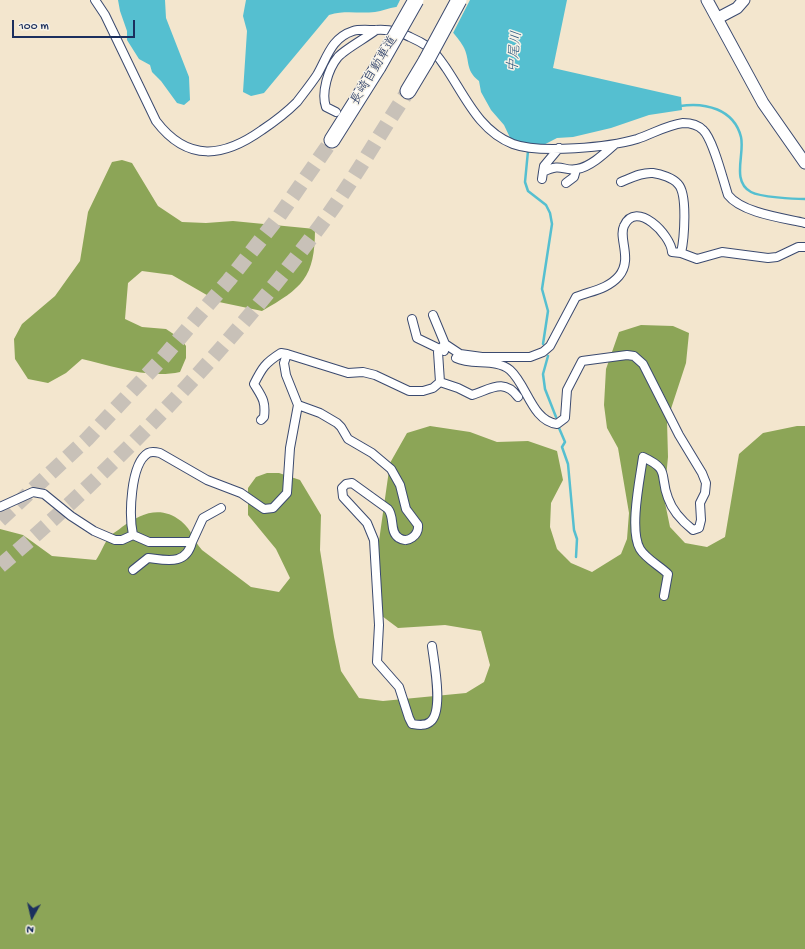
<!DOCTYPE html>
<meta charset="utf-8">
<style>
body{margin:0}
#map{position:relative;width:805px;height:949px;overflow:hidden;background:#f3e6ce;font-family:"Gochi Hand",sans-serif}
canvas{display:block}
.north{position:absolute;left:12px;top:897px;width:40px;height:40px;-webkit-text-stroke:3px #f7f3e8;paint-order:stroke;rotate:188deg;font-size:11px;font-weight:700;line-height:16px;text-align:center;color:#1b2f5e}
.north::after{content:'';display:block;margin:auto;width:14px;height:18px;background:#1b2f5e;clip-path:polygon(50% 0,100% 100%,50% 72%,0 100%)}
.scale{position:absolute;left:12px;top:20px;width:123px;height:18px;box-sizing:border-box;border:2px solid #1b2f5e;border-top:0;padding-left:5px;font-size:12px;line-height:14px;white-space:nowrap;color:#1b2f5e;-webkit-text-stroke:3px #f7f3e8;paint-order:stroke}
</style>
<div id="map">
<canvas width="805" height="949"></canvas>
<div class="north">N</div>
<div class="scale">100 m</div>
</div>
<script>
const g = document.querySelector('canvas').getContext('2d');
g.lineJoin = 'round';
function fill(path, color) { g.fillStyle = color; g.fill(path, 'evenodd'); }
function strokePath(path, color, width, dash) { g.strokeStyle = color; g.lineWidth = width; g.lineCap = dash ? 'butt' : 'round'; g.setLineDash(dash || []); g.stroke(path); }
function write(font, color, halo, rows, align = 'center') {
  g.font = font + ' "Gochi Hand","Klee One",sans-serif'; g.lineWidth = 3; g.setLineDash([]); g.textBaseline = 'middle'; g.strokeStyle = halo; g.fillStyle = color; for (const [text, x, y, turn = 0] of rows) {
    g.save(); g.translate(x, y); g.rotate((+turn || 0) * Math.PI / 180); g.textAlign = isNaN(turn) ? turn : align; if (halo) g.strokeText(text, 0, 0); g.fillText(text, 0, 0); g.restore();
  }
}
fill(new Path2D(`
 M 122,160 L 132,163 L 158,206 L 182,222 L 206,223 L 233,221 L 315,229 C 315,278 302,288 262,311 L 219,302 L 172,275 L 142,271 L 128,283 L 125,319 L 142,327 L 166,329 L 181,339 L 186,346 L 186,358 L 180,372 C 148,379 113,366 82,359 L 66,373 L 48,383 L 28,379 L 15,359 L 14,339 L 22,324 L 55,296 L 80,261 L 88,212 L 112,162 Z
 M 641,325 L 673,326 L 689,333 L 686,363 L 667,421 L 668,457 L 664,498 L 670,527 L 685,543 L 707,547 L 725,537 L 739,454 L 763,433 L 797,426 L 805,426 L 805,949 L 0,949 L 0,529 L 23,535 L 52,556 L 96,560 C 101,553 104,543 110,536 C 113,533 119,530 122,527 C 141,513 161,505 181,521 C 193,531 192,539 202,550 L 251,587 L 279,592 L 290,578 L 276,549 L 248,515 L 248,488 L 256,477 L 267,473 L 279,473 L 300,480 L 321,515 L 320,550 L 334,637 L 341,671 L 359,698 L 383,701 L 466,693 L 484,682 L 490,665 L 481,631 L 445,625 L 398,628 L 382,616 L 378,548 L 390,463 L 407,433 L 430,426 L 470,432 L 497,442 L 528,441 L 557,451 L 563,480 L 551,503 L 550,527 L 557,549 L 571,563 L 592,572 L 621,554 L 627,539 L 629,513 L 618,448 L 607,428 L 604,405 L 606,369 L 619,332 Z`), '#8ca557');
fill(new Path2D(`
 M 118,0 L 165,0 L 166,18 L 189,77 L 190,100 L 184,105 L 177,103 L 161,81 L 152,72 L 150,65 L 139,59 L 127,40 L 127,31 L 120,11 Z
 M 246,0 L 567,0 L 553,68 L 681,97 L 682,110 L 649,115 L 611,128 L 573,137 L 557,138 L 530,152 L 521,151 L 514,146 L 504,125 L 491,110 L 481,92 L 479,81 C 464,69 471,60 463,46 C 449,23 424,5 396,7 C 389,8 382,11 375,12 C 358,14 346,10 329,15 L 264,93 L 251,96 L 243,92 L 247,31 L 243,16 Z`), '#55bfd0');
fill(new Path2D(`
 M 400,0 L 470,0 L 452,35 L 448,29 L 419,11 L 395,10 Z`), '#f3e6ce');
strokePath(new Path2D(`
 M 680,106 C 705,102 734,109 741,137 C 745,154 731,181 751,192 C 760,197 794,199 805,199
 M 528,151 L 525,182 L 528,191 L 546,205 L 550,213 L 552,224 L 542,289 L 548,311 L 543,344
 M 548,356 L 543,374 L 545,389 L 556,417
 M 559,428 L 565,442 L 562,447 L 568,464 L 574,530 L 577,539 L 576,557`), '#55bfd0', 2.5);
strokePath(new Path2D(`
 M 0,520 L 87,439 L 161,360 L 229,280 L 277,219 L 332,140
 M 0,566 C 118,465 227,351 320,226 C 352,183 379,135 408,91`), '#c8c1b8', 15, [15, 8]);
const street = new Path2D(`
 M 95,0 L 105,15 L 156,121 C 188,163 224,157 262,130 C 274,122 287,112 297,102 C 303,94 311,84 317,75 C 327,58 331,38 353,31 C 359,29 368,30 375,30 C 388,29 399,31 410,37 C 417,40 424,44 430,48 C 436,53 441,61 446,68 C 465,96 479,131 513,144 C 540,154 610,147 637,139 C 652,134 667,125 683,123 C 690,123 698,125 703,130 C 713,139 723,180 728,195 C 742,213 783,218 805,223
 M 336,112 L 326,107 C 321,93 328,69 338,57 C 345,49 366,38 376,30
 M 543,172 L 544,166 L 559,148
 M 542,179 L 543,172 C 562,162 563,172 577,169 C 590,167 604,154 614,145
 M 621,182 C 631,178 642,172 653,173 C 661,174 673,178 678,184 C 688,194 684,240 681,253
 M 566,183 L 574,177 L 576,170
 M 433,315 L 445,344
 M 412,319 L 417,338 L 444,351
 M 456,358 C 472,366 496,358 510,370 C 527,385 532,421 557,424 L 565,418 L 567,390 L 582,361 L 627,355 L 634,356 L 643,364 L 679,435 L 702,473 L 706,483 L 705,493 L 700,503 L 701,520 L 699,528 L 693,530 C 683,522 672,510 668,498 C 659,475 671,470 643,457 C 640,479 629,530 640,549 C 646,559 660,566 668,574 L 664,596
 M 440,382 L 458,388 L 472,395 C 491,389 504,378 518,397
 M 298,405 L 320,413 L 337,423 L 341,427 L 348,439 L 372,453 L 391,469 L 400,485 L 406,509 L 418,525 C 419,535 408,544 399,538 C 389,532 395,517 388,509 L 352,483 L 346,484 L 342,488 L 343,497 L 367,523 L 374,540 L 379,625 L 377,662 L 399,687 L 409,718 L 412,724 C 419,725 425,726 430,722 C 444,712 434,662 432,646
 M 261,420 L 264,417 C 266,401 262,397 254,384 C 262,368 265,363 281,353 L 287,354
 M 0,507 L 33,492 L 44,494 L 71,516 L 94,531 L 115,540 L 122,540 L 133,535 C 129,516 130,464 148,453 C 152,451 156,452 160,453 L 207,480 L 241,493 L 264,509 L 273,508 L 287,493 L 290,448 L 298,405 L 286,375 L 284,363 L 287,354 L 348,373 L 363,372 L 375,375 L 409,391 L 423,391 L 433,388 L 440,382 L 438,352 L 445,344 L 460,354 L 482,357 L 530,357 L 543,352 L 550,346 L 576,297 C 591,291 608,289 619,276 C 633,259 618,238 624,226 C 636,199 671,235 672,252 L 681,253 L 697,259 L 722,252 L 768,258 L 777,257 L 798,247 L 805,247
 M 133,535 L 149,542 L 192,542 L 203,518 L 221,508
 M 133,570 L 148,558 C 166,560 186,566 192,542`);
const secondary = new Path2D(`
 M 707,0 L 763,103 L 805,163
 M 718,18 L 737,8 L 744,0`);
const highway = new Path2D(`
 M 408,91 L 426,61
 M 332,140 L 378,67`);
strokePath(street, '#3b4a6f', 10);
strokePath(secondary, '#3b4a6f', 13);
strokePath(highway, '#3b4a6f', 17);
strokePath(street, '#fff', 8);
strokePath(secondary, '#fff', 11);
strokePath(highway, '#fff', 15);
const highwayBridge = new Path2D(`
 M 426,61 L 459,0
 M 378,67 L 416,0`);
strokePath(highwayBridge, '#3b4a6f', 17, []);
strokePath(highwayBridge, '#fff', 15);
write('13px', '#1b2f5e', '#f7f3e8', [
 ["長崎自動車道",375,71,-59]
]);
write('italic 14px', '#2c5a80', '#f7f3e8', [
 ["中尾川",516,52,-84]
]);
</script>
